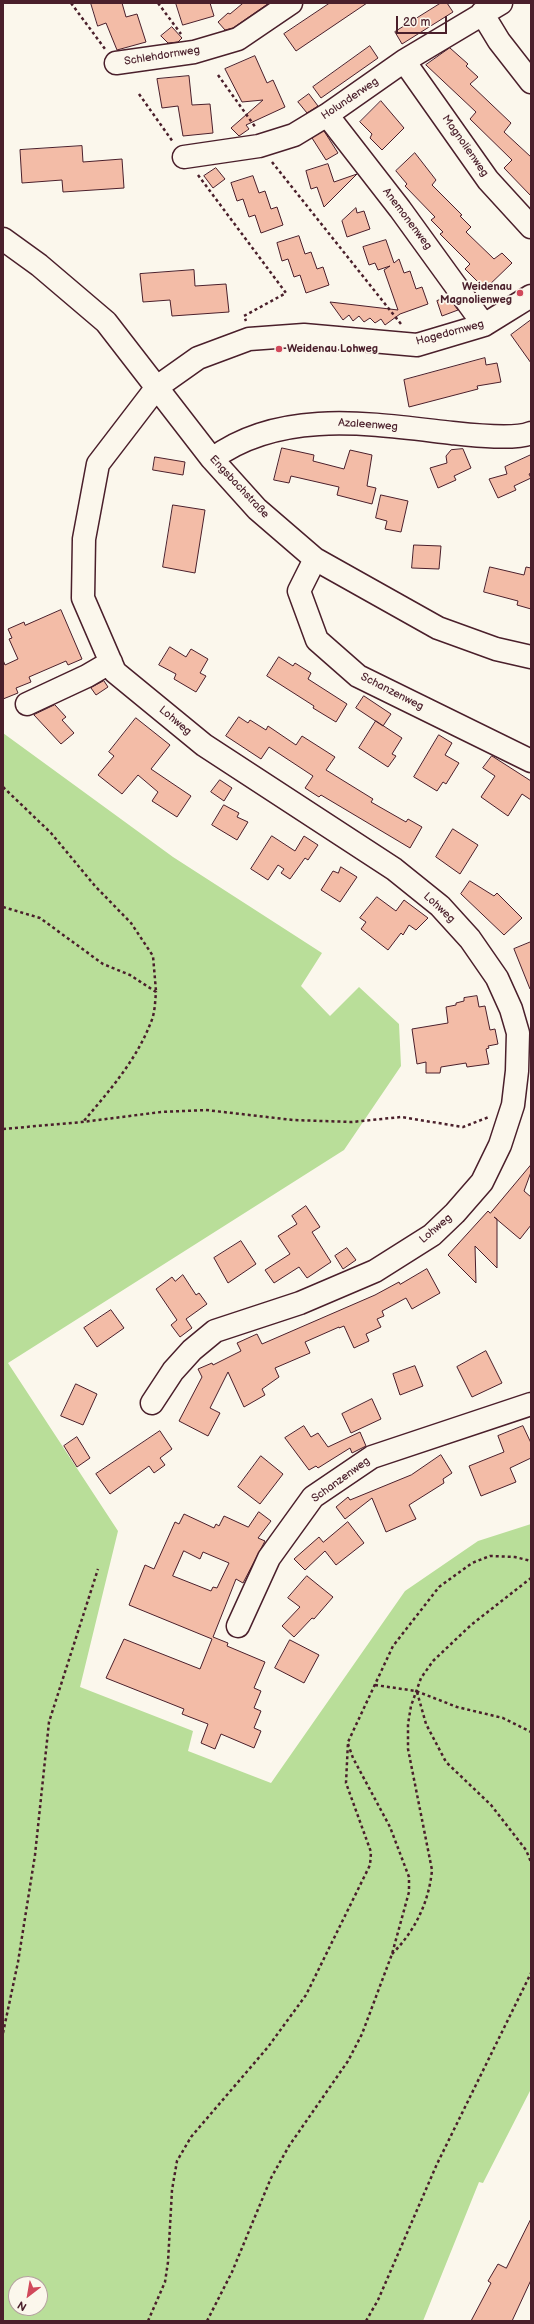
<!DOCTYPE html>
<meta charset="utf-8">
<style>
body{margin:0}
#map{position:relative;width:534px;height:2324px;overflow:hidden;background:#fbf7ec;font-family:"Balsamiq Sans",sans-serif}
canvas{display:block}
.frame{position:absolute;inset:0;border:4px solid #4a1f2b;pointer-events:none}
.north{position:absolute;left:8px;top:2276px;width:40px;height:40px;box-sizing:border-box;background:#fbf7ec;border:1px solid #b4a19f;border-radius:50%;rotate:211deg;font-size:11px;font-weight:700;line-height:16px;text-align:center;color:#4a1f2b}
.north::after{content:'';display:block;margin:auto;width:14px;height:18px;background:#d1495b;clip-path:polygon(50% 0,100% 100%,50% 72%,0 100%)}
.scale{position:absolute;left:396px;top:16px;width:51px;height:18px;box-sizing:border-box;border:2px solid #4a1f2b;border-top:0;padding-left:5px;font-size:12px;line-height:14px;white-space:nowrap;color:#4a1f2b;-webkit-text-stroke:3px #fbf7ec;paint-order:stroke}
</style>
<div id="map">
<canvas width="534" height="2324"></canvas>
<div class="frame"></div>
<div class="north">N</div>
<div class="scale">20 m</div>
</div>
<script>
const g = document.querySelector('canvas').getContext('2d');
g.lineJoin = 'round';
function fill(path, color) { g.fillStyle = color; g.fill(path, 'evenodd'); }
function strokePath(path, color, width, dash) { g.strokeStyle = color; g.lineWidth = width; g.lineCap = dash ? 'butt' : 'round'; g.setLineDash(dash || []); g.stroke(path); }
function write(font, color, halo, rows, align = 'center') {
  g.font = font + ' "Balsamiq Sans",sans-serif'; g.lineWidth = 3.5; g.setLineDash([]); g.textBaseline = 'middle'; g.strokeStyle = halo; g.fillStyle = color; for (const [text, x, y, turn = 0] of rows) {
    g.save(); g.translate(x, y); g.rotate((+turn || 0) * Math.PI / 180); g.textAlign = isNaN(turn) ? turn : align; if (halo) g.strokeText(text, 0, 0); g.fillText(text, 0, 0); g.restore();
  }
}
fill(new Path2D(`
 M 3,733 L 173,857 L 322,953 L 301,986 L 330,1016 L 359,987 L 399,1024 L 401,1066 L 344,1150 L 8,1363 L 118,1531 L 80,1687 L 193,1731 L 188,1751 L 271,1783 L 405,1591 L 478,1541 L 531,1524 L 531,2089 L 483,2183 L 479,2182 L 423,2321 L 3,2321 ZM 16,2284 L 40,2284 L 40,2308 L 16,2308 Z`), '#b9de99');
const building = new Path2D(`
 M 91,3 L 122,3 L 126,17 L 137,14 L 146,42 L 117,50 L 106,23 L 98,26 Z
 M 176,3 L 210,3 L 214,16 L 183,25 Z
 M 240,3 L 269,3 L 233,28 L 225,30 L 218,22 L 228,13 L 230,14 L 242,4 Z
 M 330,3 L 367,3 L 296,51 L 284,34 Z
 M 441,3 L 447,3 L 453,12 L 402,44 L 395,32 Z
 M 172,27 L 182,38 L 178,42 L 168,43 L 161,36 Z
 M 370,46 L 378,58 L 321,98 L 313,87 Z
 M 450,48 L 468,64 L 466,66 L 478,77 L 470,84 L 511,123 L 504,132 L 531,157 L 531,196 L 504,168 L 512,160 L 470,119 L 476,112 L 426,65 Z
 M 255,56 L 267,83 L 273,80 L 285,107 L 246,125 L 249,129 L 239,136 L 231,128 L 263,100 L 242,102 L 225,69 Z
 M 189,76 L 192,105 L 210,104 L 213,133 L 183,136 L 178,106 L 162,108 L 157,79 Z
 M 309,94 L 318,106 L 307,113 L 298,102 Z
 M 381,101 L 404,128 L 382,150 L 370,138 L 372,134 L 360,122 Z
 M 324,131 L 338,153 L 326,160 L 312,138 Z
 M 82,146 L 83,162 L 122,159 L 124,188 L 63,192 L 62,180 L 22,183 L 20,150 Z
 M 415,153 L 436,180 L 432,185 L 462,215 L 460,216 L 471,227 L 466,232 L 494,259 L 502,253 L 512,263 L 485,289 L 465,269 L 470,264 L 440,234 L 443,232 L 431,220 L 435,217 L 405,186 L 407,184 L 396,171 Z
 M 328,164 L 334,182 L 357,174 L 324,207 L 317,187 L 311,189 L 306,171 Z
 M 216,168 L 225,179 L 213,188 L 204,176 Z
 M 253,176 L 259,193 L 265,191 L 271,209 L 277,207 L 283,225 L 261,233 L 255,215 L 249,217 L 243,199 L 237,201 L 231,183 Z
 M 356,208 L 357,213 L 364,211 L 370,229 L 347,237 L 342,221 Z
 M 299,236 L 305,254 L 311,252 L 317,269 L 323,267 L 329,285 L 306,293 L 300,275 L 294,277 L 288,259 L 282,261 L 277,243 Z
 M 386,240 L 394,263 L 399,259 L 404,273 L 410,271 L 416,289 L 422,287 L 428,304 L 400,314 L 385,325 L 381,319 L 375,323 L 370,318 L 364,322 L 359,316 L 353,321 L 349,315 L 343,320 L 330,302 L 398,310 L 384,270 L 390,266 L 378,270 L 375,263 L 369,265 L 363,247 Z
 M 194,270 L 195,286 L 226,284 L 229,312 L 172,316 L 170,300 L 143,302 L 140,274 Z
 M 448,297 L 458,310 L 442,316 L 437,301 Z
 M 531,320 L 531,363 L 511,335 Z
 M 485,358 L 486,365 L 497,363 L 501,382 L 477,386 L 478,389 L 409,407 L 404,380 Z
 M 282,448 L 314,455 L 313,461 L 344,469 L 350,450 L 372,455 L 367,486 L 376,488 L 372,504 L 337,495 L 339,487 L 291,476 L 289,483 L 274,480 Z
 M 463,449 L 471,468 L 454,476 L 456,480 L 438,488 L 430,468 L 447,463 L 446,456 L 451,450 Z
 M 531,455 L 531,473 L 529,474 L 531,478 L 514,486 L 516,490 L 498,498 L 489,479 L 507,474 L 505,467 Z
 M 155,457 L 185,462 L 183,475 L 153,470 Z
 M 381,495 L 408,501 L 401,532 L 385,529 L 387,521 L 376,518 Z
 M 173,505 L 205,510 L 195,573 L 163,567 Z
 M 414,545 L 441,546 L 439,569 L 412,568 Z
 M 490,567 L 524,575 L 526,567 L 531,568 L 531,609 L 517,605 L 518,601 L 484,592 Z
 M 61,610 L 82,659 L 68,665 L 66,661 L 29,677 L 31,682 L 16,688 L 18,693 L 3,699 L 3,660 L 5,665 L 18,659 L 9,639 L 12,638 L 8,629 L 24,622 L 25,625 Z
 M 170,647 L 186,657 L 191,649 L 208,659 L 200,673 L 206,676 L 196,692 L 174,679 L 176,674 L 159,665 Z
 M 279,657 L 293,666 L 295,663 L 311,673 L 308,679 L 347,704 L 336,722 L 313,708 L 314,706 L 267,676 Z
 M 104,681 L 108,687 L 96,695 L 91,688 Z
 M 364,696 L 391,714 L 383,726 L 356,708 Z
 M 55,705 L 66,717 L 62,720 L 74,733 L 61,744 L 34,715 Z
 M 239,717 L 248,723 L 250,720 L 266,730 L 268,726 L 296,745 L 302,736 L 335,757 L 326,770 L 373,799 L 371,802 L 406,822 L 408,819 L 422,827 L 410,848 L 321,795 L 319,797 L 305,788 L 313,776 L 269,747 L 261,759 L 226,736 Z
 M 136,718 L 170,745 L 151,769 L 191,796 L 177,817 L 152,801 L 158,792 L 138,775 L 122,794 L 98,775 L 114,756 L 109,752 Z
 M 376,721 L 402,738 L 392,754 L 396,756 L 388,767 L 359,748 Z
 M 439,735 L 452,743 L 445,755 L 459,763 L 446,784 L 443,782 L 437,791 L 414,777 Z
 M 492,756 L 531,781 L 531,800 L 522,794 L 508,816 L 481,797 L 495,776 L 483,768 Z
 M 220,780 L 232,788 L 224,801 L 211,792 Z
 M 224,805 L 239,813 L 237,817 L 248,822 L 237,840 L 212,825 Z
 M 453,829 L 478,845 L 460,874 L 436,857 Z
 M 272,836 L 295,851 L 304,836 L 318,845 L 308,860 L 305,858 L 290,879 L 281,873 L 284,869 L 278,865 L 268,880 L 251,869 Z
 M 341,867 L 357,877 L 340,902 L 321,890 L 333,871 L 338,873 Z
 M 470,881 L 494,896 L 497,893 L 522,918 L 504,935 L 461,894 Z
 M 377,897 L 396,911 L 404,900 L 428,918 L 416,930 L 409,925 L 403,935 L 401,933 L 388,950 L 361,929 L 366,922 L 360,918 Z
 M 531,942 L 531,989 L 530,989 L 514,949 Z
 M 477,996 L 479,1007 L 485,1006 L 490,1030 L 495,1029 L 498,1044 L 488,1046 L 489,1048 L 486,1049 L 489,1064 L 467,1067 L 466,1063 L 441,1067 L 440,1073 L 426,1073 L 426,1062 L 417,1064 L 412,1029 L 448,1023 L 446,1007 L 456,1005 L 456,1003 L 464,1001 L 464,998 Z
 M 531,1165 L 531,1172 L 524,1191 L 531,1197 L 531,1225 L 520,1239 L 494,1217 L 497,1219 L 497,1268 L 475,1246 L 476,1283 L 448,1255 L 488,1211 L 490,1213 Z
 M 306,1206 L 320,1227 L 312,1232 L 331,1262 L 307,1278 L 299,1267 L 274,1283 L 265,1270 L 290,1254 L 278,1236 L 297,1224 L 292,1216 Z
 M 241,1241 L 256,1264 L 228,1283 L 214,1258 Z
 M 347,1248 L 356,1260 L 343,1269 L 335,1256 Z
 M 427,1269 L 440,1293 L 412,1309 L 406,1298 L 382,1311 L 384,1316 L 377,1319 L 381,1327 L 366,1334 L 369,1341 L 354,1348 L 344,1326 L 339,1328 L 339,1327 L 305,1342 L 310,1353 L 275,1368 L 279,1377 L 262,1389 L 265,1395 L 244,1407 L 228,1372 L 210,1408 L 220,1413 L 208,1436 L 179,1421 L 202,1377 L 198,1369 L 212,1363 L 213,1365 L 241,1351 L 237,1343 L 257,1334 L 262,1344 L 375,1295 L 399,1282 L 400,1284 Z
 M 183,1275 L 196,1295 L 199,1293 L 207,1304 L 186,1319 L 192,1328 L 180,1337 L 171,1325 L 177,1320 L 156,1289 L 172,1277 L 175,1281 Z
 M 111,1310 L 124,1328 L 97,1347 L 84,1328 Z
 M 486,1351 L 502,1383 L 472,1397 L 457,1367 Z
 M 415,1366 L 423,1386 L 400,1395 L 393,1374 Z
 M 76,1384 L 97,1394 L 83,1425 L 61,1416 Z
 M 372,1399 L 381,1419 L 351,1433 L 342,1414 Z
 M 304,1426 L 311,1437 L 318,1433 L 328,1447 L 360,1432 L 366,1446 L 352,1453 L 350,1448 L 318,1468 L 316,1466 L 309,1470 L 285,1438 Z
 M 523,1426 L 531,1443 L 531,1458 L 510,1468 L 516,1482 L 481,1496 L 469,1466 L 504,1452 L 498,1436 Z
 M 160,1431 L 172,1449 L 160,1458 L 165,1465 L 154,1473 L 149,1466 L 110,1494 L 96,1474 Z
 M 77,1437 L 90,1458 L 77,1467 L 64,1446 Z
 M 441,1455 L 452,1473 L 443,1479 L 444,1483 L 409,1505 L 416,1519 L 386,1532 L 372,1498 L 345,1519 L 336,1507 L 348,1497 L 350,1500 L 411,1475 Z
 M 261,1456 L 283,1474 L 260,1504 L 238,1487 Z
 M 259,1512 L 271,1521 L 258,1538 L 265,1541 L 243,1583 L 236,1579 L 213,1637 L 228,1643 L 227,1646 L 265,1662 L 254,1688 L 261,1691 L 254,1708 L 261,1711 L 254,1728 L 261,1731 L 254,1748 L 221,1734 L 215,1749 L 201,1743 L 208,1724 L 182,1714 L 184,1709 L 106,1678 L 124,1639 L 200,1669 L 212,1639 L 129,1605 L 145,1565 L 154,1569 L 175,1522 L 179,1524 L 184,1514 L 214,1528 L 216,1524 L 219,1526 L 224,1516 L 248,1527 ZM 184,1551 L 200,1559 L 203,1552 L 229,1563 L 217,1588 L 213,1587 L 211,1591 L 173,1576 Z
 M 348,1522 L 364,1543 L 336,1565 L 325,1551 L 305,1570 L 294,1559 L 319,1537 L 323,1542 Z
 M 307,1576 L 333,1597 L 314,1619 L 312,1618 L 294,1637 L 282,1626 L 300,1607 L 288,1598 Z
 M 290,1640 L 319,1655 L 304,1683 L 275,1668 Z
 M 531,2219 L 531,2280 L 512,2321 L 471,2321 L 491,2283 L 488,2281 L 498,2264 L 506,2268 Z`);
fill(building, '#f3bca7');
strokePath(building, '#4a1f2b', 1);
const minor = new Path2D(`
 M 482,13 L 499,41 L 531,82
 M 404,61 L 488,180 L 531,227
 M 116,63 L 194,52 L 238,39 L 291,3
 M 327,115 L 400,209 L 484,325
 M 184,157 L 259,146 L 294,135 L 327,115 L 404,61 L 501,3
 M 3,239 L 39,265 L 106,322 L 212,459 L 257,509 L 315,559 L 438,628 L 496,649 L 531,657
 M 212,459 C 281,408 373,424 452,433 C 471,435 514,440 531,433
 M 315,559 L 299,591 L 317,640 L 358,676 L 531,761
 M 27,704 L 87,676 L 111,662
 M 152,1403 L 173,1371 L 192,1350 L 215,1331 L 300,1303 L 375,1271 L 432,1235 L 455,1213 L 482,1182 L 500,1145 L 513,1105 L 517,1071 L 518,1033 L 511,1009 L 497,978 L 470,939 L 440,906 L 394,869 L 204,745 L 115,672 L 83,598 L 84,539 L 98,464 L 157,387 L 198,358 L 249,339 L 304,335 L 417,345 L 484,325 L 531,296
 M 238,1626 L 269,1558 L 313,1497 L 372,1457 L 531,1404`);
strokePath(minor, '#4a1f2b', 25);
strokePath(new Path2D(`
 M 71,3 L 105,49
 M 158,3 L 181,34
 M 218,75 L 256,128
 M 139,94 L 173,142
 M 272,162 L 401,324
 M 198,175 L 286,293 L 244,316 L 246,321
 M 3,787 L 51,833 L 95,886 L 131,923 L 153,956 L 156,991
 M 3,907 L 40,918 L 103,964 L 130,975 L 156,992 C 155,1002 155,1013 151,1022 C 136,1061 109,1091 83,1122
 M 3,1129 L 82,1122 L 161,1112 L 206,1110 L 293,1120 L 352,1122 L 401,1117 L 463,1127 L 489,1117
 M 375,1685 L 416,1691 L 457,1707 L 503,1718 L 531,1732
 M 417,1692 L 426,1724 L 446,1762 L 491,1805 L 526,1850 L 531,1862
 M 392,1954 C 415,1931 429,1902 432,1870 L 408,1749 L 408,1724 L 411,1706 L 421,1678 L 433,1661 L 471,1625 L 531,1578
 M 3,2033 L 18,1962 L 35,1855 L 49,1722 L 98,1569
 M 148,2321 L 165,2282 L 168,2262 L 172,2190 L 177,2161 L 191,2137 L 268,2047 L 306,1995 L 370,1865 L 371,1852 L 346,1783 L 348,1742 L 393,1646 L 439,1587 L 472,1563 L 490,1556 L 515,1557 L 531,1561
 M 207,2321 L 232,2272 L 271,2178 L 289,2146 L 348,2061 L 362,2034 L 392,1954 L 409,1892 L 409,1877 L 390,1827 L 353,1758 L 348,1744
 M 366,2321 L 378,2300 L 437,2164 L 531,1973`), '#4a1f2b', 2.5, [3, 3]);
strokePath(minor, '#fbf7ec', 22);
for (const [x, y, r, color] of [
 [520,293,4,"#d1495b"],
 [279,349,4,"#d1495b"]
]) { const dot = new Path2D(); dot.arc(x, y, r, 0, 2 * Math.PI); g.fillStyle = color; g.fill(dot); strokePath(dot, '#fbf7ec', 1.5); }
write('11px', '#4a1f2b', '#fbf7ec', [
 ["Schlehdornweg",162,56,-9],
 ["Holunderweg",350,99,-34],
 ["Magnolienweg",465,146,55],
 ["Anemonenweg",407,219,53],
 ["Hagedornweg",450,333,-15],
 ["Azaleenweg",368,425,4],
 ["Engsbachstraße",239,487,47],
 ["Schanzenweg",392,692,27],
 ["Lohweg",175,721,40],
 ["Lohweg",439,908,43],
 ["Lohweg",436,1229,-40],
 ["Schanzenweg",341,1480,-36]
]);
write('bold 11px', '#4a1f2b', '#fbf7ec', [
 ["Weidenau",512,287],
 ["Magnolienweg",512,300],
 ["Weidenau Lohweg",287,349,"left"]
], 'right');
</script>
